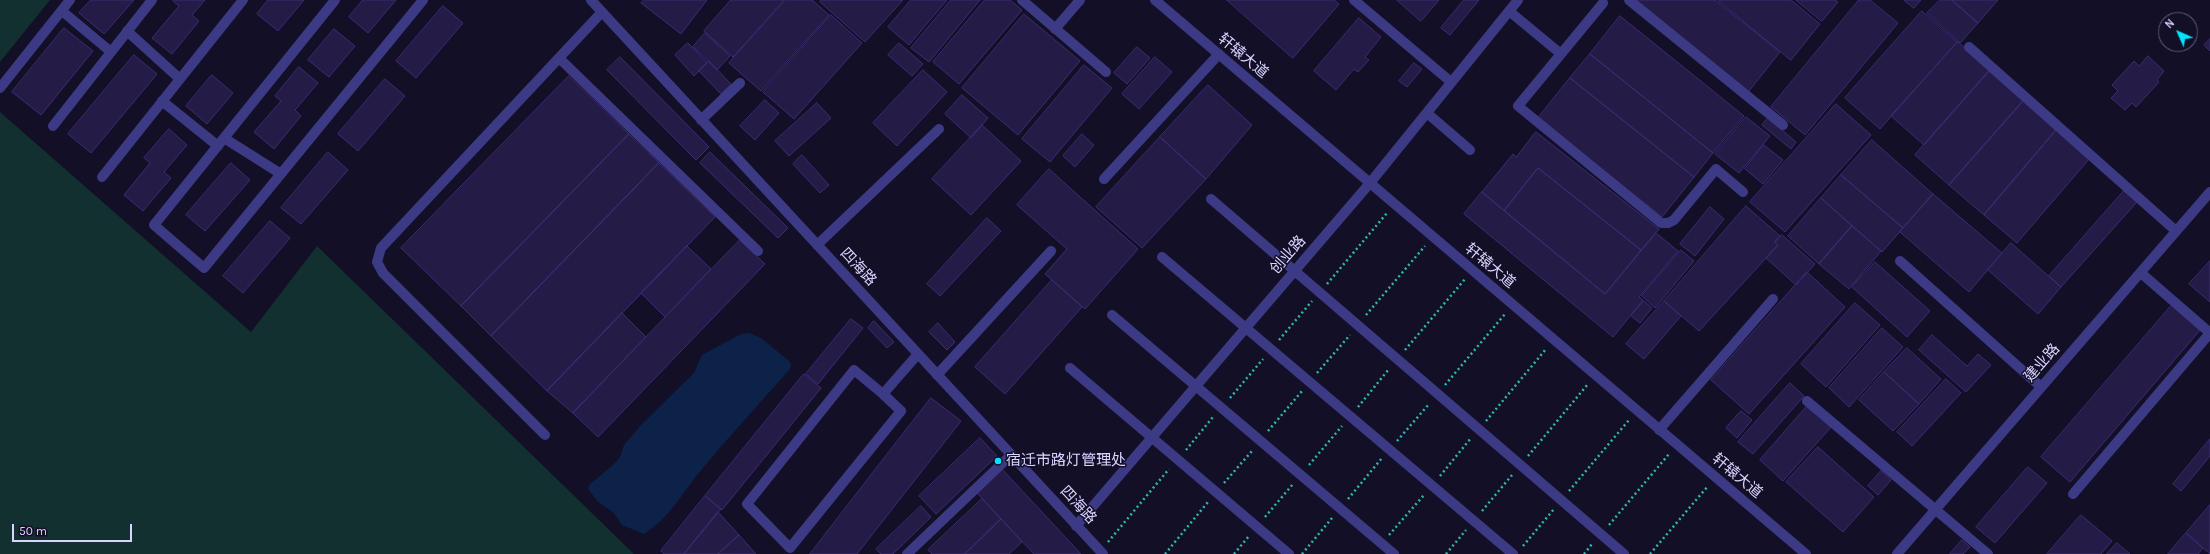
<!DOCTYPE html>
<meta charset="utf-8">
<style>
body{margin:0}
#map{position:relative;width:2210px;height:554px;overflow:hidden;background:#130f26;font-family:Karla,sans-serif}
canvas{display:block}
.north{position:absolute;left:2158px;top:12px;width:40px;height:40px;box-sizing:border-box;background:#130f26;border:1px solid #625e7d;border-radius:50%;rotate:315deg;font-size:11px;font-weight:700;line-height:16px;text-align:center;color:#d9d4ff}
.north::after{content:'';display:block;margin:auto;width:14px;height:18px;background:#00e5ff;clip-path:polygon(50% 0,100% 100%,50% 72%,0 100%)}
.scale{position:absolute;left:12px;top:524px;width:120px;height:18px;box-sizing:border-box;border:2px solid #d9d4ff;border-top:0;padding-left:5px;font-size:12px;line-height:14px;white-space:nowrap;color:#d9d4ff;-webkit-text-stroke:3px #130f26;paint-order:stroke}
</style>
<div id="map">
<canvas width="2210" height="554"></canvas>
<div class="north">N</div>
<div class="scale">50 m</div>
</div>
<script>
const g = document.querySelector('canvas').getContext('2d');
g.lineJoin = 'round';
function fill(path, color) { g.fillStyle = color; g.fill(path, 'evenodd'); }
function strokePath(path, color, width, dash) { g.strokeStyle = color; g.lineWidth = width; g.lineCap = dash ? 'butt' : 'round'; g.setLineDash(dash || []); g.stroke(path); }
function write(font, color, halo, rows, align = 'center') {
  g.font = font + ' Karla,"Noto Sans SC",sans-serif'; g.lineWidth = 3; g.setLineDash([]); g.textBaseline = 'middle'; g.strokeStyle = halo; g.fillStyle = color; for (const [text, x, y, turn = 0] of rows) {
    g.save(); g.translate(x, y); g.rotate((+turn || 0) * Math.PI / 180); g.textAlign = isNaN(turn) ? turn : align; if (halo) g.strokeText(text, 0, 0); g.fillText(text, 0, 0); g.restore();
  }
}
fill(new Path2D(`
 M 0,0 L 50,0 L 0,62 Z
 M 0,112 L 251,332 L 317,246 L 634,554 L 0,554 Z`), '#12302f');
fill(new Path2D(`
 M 749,333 L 761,338 L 789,361 L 791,365 L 790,369 C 761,402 731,434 703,468 C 683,491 671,517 644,534 L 622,525 L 613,512 L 598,502 L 588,489 L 589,485 L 613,465 L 620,457 L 624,445 L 642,424 L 694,373 L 702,355 L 741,334 Z`), '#0c2248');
const building = new Path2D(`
 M 91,0 L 134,0 L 104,34 L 79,13 Z
 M 174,0 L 205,0 L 192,15 L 199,21 L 172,54 L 152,38 L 179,6 L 173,1 Z
 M 268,0 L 304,0 L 278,31 L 257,14 Z
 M 363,0 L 396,0 L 368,33 L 349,17 Z
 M 644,0 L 707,0 L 681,34 L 641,3 Z
 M 731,0 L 784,0 L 733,57 L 704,31 Z
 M 786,0 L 812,0 L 829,15 L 761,91 L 729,63 Z
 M 821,0 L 903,0 L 865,42 L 820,2 Z
 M 911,0 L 947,0 L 909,45 L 888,27 Z
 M 951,0 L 980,0 L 929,62 L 911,48 Z
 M 985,0 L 1010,0 L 1022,10 L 959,84 L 933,62 Z
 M 1227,0 L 1334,0 L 1339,4 L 1293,58 Z
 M 1397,0 L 1439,0 L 1421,21 Z
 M 1464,0 L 1479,0 L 1450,35 L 1441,28 Z
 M 1635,0 L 1715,0 L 1780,52 L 1749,91 Z
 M 1718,0 L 1791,0 L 1820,24 L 1791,60 Z
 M 1796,0 L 1835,0 L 1838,2 L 1822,21 Z
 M 1859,0 L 1870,0 L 1898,23 L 1805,135 L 1771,107 Z
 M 1904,0 L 1921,0 L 1914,8 Z
 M 1940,0 L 1952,0 L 1978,23 L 1960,43 L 1927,13 Z
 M 1952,0 L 1998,0 L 1978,23 Z
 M 443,6 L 463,23 L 416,78 L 396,61 Z
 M 1922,11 L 1957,42 L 1880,129 L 1845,98 Z
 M 1024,14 L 1080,61 L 1018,135 L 962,88 Z
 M 831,15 L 862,43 L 794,119 L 763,92 Z
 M 1620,16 L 1744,116 L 1713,153 L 1590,54 Z
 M 1359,18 L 1381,37 L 1365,57 L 1369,60 L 1358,72 L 1354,69 L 1336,90 L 1314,71 Z
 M 64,28 L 93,51 L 41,115 L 12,92 Z
 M 334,29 L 355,46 L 329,77 L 308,60 Z
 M 705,33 L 730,56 L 717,70 L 693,47 Z
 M 2210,39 L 2210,51 L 2204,45 Z
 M 1958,42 L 1990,70 L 1924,145 L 1891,116 Z
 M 688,43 L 707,63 L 694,76 L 675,55 Z
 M 899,43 L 923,64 L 912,76 L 888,55 Z
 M 1137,47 L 1150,58 L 1127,84 L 1114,73 Z
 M 1590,54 L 1713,153 L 1694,177 L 1570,78 Z
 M 134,55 L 157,74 L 91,153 L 68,134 Z
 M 2148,56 L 2164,71 L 2157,80 L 2159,82 L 2136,107 L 2132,103 L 2125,110 L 2111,98 L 2118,91 L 2112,85 L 2134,61 L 2139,66 Z
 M 620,57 L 709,147 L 696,160 L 607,70 Z
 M 1155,57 L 1172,72 L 1139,109 L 1122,94 Z
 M 709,61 L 731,84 L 721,94 L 699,71 Z
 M 1414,63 L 1422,69 L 1407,87 L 1399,81 Z
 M 1084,65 L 1112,88 L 1050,162 L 1022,139 Z
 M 299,67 L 318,83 L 295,110 L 301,116 L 274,149 L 254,132 L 281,101 L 275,96 Z
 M 923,70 L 947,92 L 897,146 L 873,123 Z
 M 1990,70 L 2024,100 L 1949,185 L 1915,155 Z
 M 212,75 L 233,93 L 207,124 L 186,106 Z
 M 569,76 L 629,134 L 461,306 L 401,248 Z
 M 1570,78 L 1694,177 L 1662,217 L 1538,118 Z
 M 385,79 L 405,96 L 358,151 L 338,134 Z
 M 1208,85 L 1252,125 L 1206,179 L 1160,137 Z
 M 962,95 L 988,118 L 971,138 L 945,114 Z
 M 765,100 L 779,113 L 755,140 L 740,126 Z
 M 2024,100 L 2057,129 L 1984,215 L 1949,185 Z
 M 817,103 L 831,118 L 789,156 L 775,141 Z
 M 1836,104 L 1871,135 L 1785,232 L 1750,202 Z
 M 1746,117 L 1770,136 L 1739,173 L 1715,154 Z
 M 1768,118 L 1796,142 L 1791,149 L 1762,125 Z
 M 982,125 L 1021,161 L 971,215 L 932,179 Z
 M 169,129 L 187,145 L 164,172 L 171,178 L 143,211 L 124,195 L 150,163 L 144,158 Z
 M 2057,129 L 2090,158 L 2017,243 L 1984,215 Z
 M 1536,132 L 1659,229 L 1641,250 L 1538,168 L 1504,211 L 1482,192 L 1513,154 L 1516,157 Z
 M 629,134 L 659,163 L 491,336 L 461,306 Z
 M 1082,134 L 1094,145 L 1075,167 L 1063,156 Z
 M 1160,137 L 1206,179 L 1142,248 L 1096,207 Z
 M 1872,140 L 1933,194 L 1903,228 L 1841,175 Z
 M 1764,145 L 1783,160 L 1763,184 L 1745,169 Z
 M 328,152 L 348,170 L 301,224 L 281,208 Z
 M 710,152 L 788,228 L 778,238 L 700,163 Z
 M 802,155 L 829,185 L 820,193 L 793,164 Z
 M 231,163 L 250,180 L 205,231 L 186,215 Z
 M 659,163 L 715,217 L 547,391 L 491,336 Z
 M 1538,168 L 1641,250 L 1605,294 L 1504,211 Z
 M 1049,169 L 1138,249 L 1085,309 L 1045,274 L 1067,249 L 1017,205 Z
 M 1841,175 L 1903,228 L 1882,252 L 1821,198 Z
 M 2124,191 L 2137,202 L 2061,287 L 2049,276 Z
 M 1482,192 L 1605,294 L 1656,233 L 1678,251 L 1639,297 L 1643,300 L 1613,337 L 1464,214 Z
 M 1933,194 L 2002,253 L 1969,292 L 1900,232 Z
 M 1821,198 L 1852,226 L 1819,264 L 1788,236 Z
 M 1746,206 L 1780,236 L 1775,242 L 1778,245 L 1699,331 L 1664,301 Z
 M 1710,207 L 1724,219 L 1695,256 L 1680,244 Z
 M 987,218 L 1001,231 L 940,296 L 927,284 Z
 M 270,221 L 290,238 L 243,293 L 223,276 Z
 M 1852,226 L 1881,251 L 1849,289 L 1819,264 Z
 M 1782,235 L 1815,264 L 1796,285 L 1766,258 L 1778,245 L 1775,242 Z
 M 740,240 L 765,264 L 598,437 L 573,413 Z
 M 2011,243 L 2061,287 L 2038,314 L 1988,270 Z
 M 687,246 L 711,269 L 665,317 L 641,293 Z
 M 1681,250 L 1694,261 L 1655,308 L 1642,296 Z
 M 2210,261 L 2210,302 L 2189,284 Z
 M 1875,262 L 1930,311 L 1907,337 L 1852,287 Z
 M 1807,272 L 1845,307 L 1749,414 L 1711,380 Z
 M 1052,280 L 1082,307 L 1005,394 L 975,367 Z
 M 1644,301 L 1652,308 L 1640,323 L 1631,316 Z
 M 1664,301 L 1681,316 L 1644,359 L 1626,344 Z
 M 1855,303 L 1880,325 L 1826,387 L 1801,364 Z
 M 2172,305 L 2201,329 L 2070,482 L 2041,457 Z
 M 622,313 L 646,337 L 573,413 L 547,391 Z
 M 851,319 L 863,328 L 818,384 L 806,374 Z
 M 874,321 L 894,342 L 887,348 L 868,328 Z
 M 938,323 L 955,342 L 947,350 L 929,332 Z
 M 1882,328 L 1903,347 L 1849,407 L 1829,388 Z
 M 1932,335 L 1967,366 L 1978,354 L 1991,365 L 1966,392 L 1919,350 Z
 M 1907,348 L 1941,379 L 1919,404 L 1884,372 Z
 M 1884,372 L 1919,404 L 1893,431 L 1859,400 Z
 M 804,374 L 821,388 L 722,510 L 705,496 Z
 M 1946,379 L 1961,393 L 1912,446 L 1897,432 Z
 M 1790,383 L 1804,396 L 1753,454 L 1738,442 Z
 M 931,398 L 961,421 L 857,554 L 810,554 Z
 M 1808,405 L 1832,426 L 1783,481 L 1760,460 Z
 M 1741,411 L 1752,420 L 1737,438 L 1726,428 Z
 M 980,438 L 997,456 L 936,514 L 919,496 Z
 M 2210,439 L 2210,456 L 2181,491 L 2173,484 Z
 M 1818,447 L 1874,497 L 1843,532 L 1786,482 Z
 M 2028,467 L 2047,483 L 1995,543 L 1976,527 Z
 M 1002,469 L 1081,554 L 1034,554 L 977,493 Z
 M 1881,471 L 1891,480 L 1878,495 L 1868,486 Z
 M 705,496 L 721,509 L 684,554 L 664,554 L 661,551 Z
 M 982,499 L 1001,519 L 965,554 L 932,554 L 928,550 Z
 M 2210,505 L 2210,554 L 2186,533 Z
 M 921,506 L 931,517 L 893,554 L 881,554 L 876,549 Z
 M 718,512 L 739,535 L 718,554 L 684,554 Z
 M 2081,515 L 2112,541 L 2101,554 L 2047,554 Z
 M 1001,519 L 1022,542 L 1009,554 L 965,554 Z
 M 2186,533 L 2203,548 L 2198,554 L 2168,554 Z
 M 739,535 L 756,554 L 718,554 Z
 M 1962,540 L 1970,547 L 1963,554 L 1950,554 Z
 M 2117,543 L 2130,554 L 2107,554 Z`);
fill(building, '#241b47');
strokePath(building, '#3b2d73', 1);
strokePath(new Path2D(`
 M 1327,284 L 1387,213
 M 1366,315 L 1425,246
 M 1279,340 L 1312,301
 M 1405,350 L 1465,279
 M 1317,373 L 1350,335
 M 1445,385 L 1505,314
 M 1230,398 L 1263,359
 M 1358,407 L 1389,369
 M 1486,421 L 1546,349
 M 1268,431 L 1302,391
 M 1397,441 L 1429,404
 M 1186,450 L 1213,417
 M 1528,456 L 1588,384
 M 1309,465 L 1342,426
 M 1440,476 L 1471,438
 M 1224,483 L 1252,451
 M 1569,491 L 1629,420
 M 1348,499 L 1382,458
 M 1482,511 L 1512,475
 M 1265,517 L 1293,484
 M 1609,525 L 1669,454
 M 1389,535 L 1424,495
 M 1108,542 L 1169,469
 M 1523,546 L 1554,509
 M 1165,554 L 1208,502
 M 1234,554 L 1249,536
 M 1302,554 L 1332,518
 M 1446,554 L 1466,530
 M 1584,554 L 1592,544
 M 1650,554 L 1708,486`), '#2fb8b0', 2.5, [2, 3]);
strokePath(new Path2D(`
 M 335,0 L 154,225 L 204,268 L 423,0
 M 591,0 L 1103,554
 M 1022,0 L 1106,72
 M 1155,0 L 1806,554
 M 1354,0 L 1451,82
 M 1629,0 L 1783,125
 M 1603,3 L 1518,106 L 1661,223 L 1668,223 L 1674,220 L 1716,169 L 1743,192
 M 62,11 L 111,52
 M 1509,11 L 1561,54
 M 1055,29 L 1080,0
 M 127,31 L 180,79
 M 1969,47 L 2176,231
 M 559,58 L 758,251
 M 0,88 L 70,0
 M 162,101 L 218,146
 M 1427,113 L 1470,150
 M 701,120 L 740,83
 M 53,126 L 152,0
 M 224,138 L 281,174
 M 102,177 L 243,0
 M 1104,179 L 1219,54
 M 1211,199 L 1624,554
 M 817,245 L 939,129
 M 1162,257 L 1513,554
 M 1900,261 L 2041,387
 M 2141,273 L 2210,333
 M 1112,315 L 1394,554
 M 1070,368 L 1289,554
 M 937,375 L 1051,251
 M 883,394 L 901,411 L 790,548 L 747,504 L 854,370 L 883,394 L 918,354
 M 1807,401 L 1988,554
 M 1659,430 L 1773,299
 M 545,435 L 383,273 L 377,262 L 381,248 L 602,12
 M 2073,494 L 2210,333
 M 1076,526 L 1370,183 L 1518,0
 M 907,554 L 1011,455
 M 1897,554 L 2210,192`), '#3d3a85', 10);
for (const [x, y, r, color] of [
 [998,461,4,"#00e5ff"]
]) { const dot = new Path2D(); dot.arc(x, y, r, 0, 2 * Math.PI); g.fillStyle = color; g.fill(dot); strokePath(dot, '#130f26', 1.5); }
write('15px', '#d9d4ff', '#130f26', [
 ["轩辕大道",1243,56,40],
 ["创业路",1288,255,-49],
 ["轩辕大道",1490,266,40],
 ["四海路",858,267,47],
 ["建业路",2042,363,-49],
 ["轩辕大道",1737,476,40],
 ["四海路",1078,505,47]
]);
write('15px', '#d9d4ff', '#130f26', [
 ["宿迁市路灯管理处",1006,461]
], 'left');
</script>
